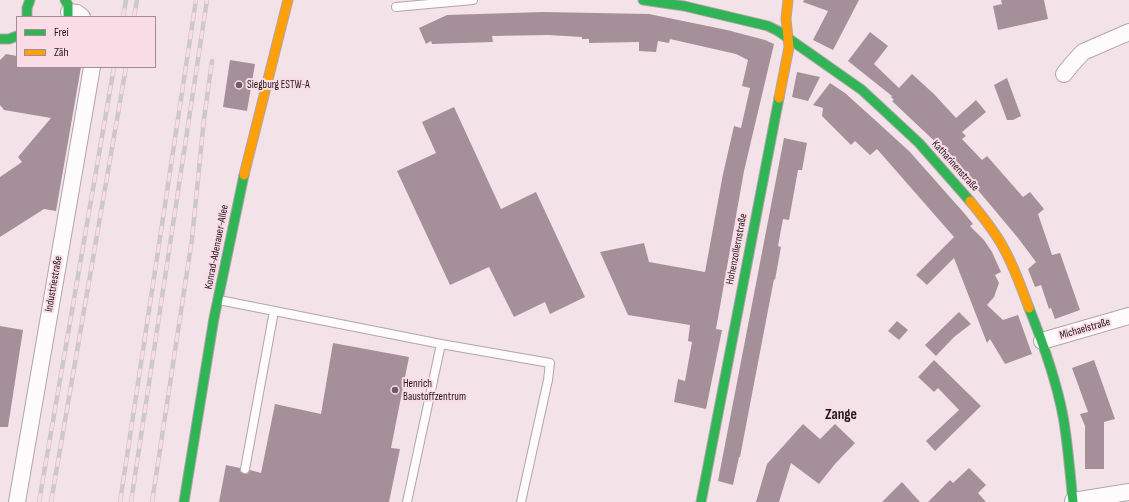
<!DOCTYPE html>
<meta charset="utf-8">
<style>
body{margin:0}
#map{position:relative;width:1129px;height:502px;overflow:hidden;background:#f3e3e9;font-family:"Sofia Sans Condensed",sans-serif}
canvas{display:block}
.legend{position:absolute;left:16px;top:16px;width:140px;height:52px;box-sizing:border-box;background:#fadce7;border:1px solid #a38d95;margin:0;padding:5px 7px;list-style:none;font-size:12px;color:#21171b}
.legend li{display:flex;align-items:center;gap:8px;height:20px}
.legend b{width:20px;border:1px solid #a38d95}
</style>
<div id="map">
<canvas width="1129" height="502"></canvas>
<ul class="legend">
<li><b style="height:5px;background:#30b455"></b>Frei</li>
<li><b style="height:5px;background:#ff9f0a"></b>Zäh</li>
</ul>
</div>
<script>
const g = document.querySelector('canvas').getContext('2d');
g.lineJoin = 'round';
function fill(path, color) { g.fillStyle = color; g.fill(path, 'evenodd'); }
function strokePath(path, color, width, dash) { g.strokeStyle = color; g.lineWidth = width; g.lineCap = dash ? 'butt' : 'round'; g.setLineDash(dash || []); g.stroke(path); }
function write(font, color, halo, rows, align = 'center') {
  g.font = font + ' "Sofia Sans Condensed",sans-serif'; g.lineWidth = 4; g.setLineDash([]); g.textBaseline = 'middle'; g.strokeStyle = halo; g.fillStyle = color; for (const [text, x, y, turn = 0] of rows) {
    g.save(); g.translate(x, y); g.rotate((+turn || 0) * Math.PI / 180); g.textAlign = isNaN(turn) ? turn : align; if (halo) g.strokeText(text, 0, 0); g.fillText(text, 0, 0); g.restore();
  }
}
fill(new Path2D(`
 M 804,0 L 859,0 L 833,50 L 813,40 L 828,11 L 803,2 Z
 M 1001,0 L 1044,0 L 1048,19 L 998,30 L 993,6 L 1002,4 Z
 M 543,12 L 649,14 L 727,30 L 765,40 L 774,44 L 744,171 L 716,329 L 722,330 L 706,409 L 674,402 L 678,379 L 685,381 L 692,342 L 688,341 L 690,325 L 628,315 L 600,252 L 644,243 L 649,262 L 705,272 L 723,174 L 734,126 L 741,128 L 750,88 L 742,86 L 748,60 L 736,54 L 670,39 L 669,43 L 658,41 L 656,52 L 639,51 L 639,42 L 589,43 L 589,39 L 582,39 L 582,37 L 548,35 L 492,36 L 493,42 L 432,44 L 431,41 L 426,44 L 419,28 L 447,15 Z
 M 870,32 L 888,46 L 874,64 L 899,88 L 912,74 L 934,94 L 956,118 L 976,100 L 986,112 L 962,132 L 966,136 L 962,139 L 982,160 L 987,156 L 1023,197 L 1030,192 L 1044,209 L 1038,214 L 1052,255 L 1060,253 L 1080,310 L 1055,319 L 1051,308 L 1049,309 L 1041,285 L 1035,287 L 1028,269 L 1036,262 L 1018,238 L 946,152 L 892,101 L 894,100 L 891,97 L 892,96 L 848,61 Z
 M 6,54 L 17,56 L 17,67 L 81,67 L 56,211 L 44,209 L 0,237 L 0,177 L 22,162 L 18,157 L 51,118 L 4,110 L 0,105 L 0,60 Z
 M 230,60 L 255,64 L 247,111 L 223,107 Z
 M 797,72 L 820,77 L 808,101 L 792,97 Z
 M 1007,78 L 1021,116 L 1013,120 L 1007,120 L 994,85 Z
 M 830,83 L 845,93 L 875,120 L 910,152 L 964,213 L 973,224 L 970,226 L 984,240 L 992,252 L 1001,272 L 995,275 L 999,283 L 994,297 L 987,305 L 1003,320 L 1018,315 L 1032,354 L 1005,364 L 990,339 L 987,343 L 954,258 L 927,285 L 916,275 L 954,237 L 877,149 L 870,155 L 855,141 L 851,145 L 822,116 L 823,108 L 813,105 Z
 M 454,107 L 501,209 L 536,192 L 585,297 L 550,314 L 545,302 L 514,317 L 489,267 L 450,285 L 397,171 L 436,153 L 422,122 Z
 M 784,138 L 807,143 L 802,170 L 798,170 L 789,220 L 783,219 L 778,246 L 781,247 L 775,280 L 774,279 L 740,457 L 739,457 L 733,485 L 718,481 Z
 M 959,312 L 971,324 L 954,337 L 936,356 L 925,345 Z
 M 897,321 L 908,330 L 899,340 L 888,331 Z
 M 0,326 L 23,330 L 8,427 L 0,427 Z
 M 333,343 L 409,357 L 391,448 L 400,449 L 389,502 L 219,502 L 226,465 L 240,468 L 240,471 L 244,474 L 247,474 L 250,470 L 261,473 L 275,404 L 321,414 Z
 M 934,360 L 981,406 L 935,451 L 926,441 L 959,410 L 938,388 L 934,392 L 918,377 Z
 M 1094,360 L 1115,419 L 1104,422 L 1104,469 L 1085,469 L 1085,426 L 1080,414 L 1088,412 L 1072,368 Z
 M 803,424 L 820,439 L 835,424 L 855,443 L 835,464 L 819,484 L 791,463 L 779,502 L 756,502 L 767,464 Z
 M 969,468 L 986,485 L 978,493 L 986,502 L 928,502 L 950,480 L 953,483 Z
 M 902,482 L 920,502 L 882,502 Z`), '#a5909a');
const lane = new Path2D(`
 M 396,7 L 473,0
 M 219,300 L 441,344 L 550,363 L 548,380 L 521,502
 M 245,469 L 274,311
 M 407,502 L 441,344`);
const street = new Path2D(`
 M 69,12 L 77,13 L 82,17
 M 1064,74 L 1072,64 L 1083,52 L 1129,32
 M 1042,341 L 1129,316
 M 1073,501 L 1129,492
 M 17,502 L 92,67`);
const fast = new Path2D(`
 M 65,0 L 68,5 L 68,17
 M 643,0 L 684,6 L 768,26 L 778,31 L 862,90 L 919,143 L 970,201
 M 27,17 L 27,8 L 30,0
 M 0,39 L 9,39 L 17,36
 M 1029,308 C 1043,343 1056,379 1063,416 C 1068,444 1070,474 1073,502
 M 184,502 L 214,318 L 244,175
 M 701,502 L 779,98`);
const slow = new Path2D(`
 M 779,98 L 789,47 L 786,19 L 788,0
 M 244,175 L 288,0
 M 970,201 C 982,216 994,230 1003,247 C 1014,266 1021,287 1029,308`);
strokePath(lane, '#b2a5aa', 10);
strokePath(street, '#b2a5aa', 18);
strokePath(fast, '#b2a5aa', 11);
strokePath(slow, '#b2a5aa', 11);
strokePath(lane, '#fdfbfc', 8);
strokePath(street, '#fdfbfc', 16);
strokePath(fast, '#30b455', 9);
strokePath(slow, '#ff9f0a', 9);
const rail = new Path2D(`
 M 123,17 L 126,0
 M 134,17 L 137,0
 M 39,502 L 114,67
 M 51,502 L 126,67
 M 120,502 L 196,0
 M 131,502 L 207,0
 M 152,502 L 192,239 L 204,119 L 212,61`);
strokePath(rail, '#cdc8ca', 4.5);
strokePath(rail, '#fadce7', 3, [9]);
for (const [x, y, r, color] of [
 [239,85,4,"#6a5e63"],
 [395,390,4,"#6a5e63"]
]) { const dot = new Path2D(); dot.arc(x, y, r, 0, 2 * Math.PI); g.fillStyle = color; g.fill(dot); strokePath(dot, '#fadce7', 1.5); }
write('11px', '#21171b', '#fadce7', [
 ["Siegburg ESTW-A",247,85],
 ["Henrich",403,384],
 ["Baustoffzentrum",403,397]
], 'left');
write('11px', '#21171b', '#fadce7', [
 ["Katharinenstraße",955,166,48],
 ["Konrad-Adenauer-Allee",217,247,-79],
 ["Hohenzollernstraße",737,249,-79],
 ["Industriestraße",54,284,-80],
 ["Michaelstraße",1085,329,-16]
]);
write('bold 15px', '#21171b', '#fadce7', [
 ["Zange",841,415]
]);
</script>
